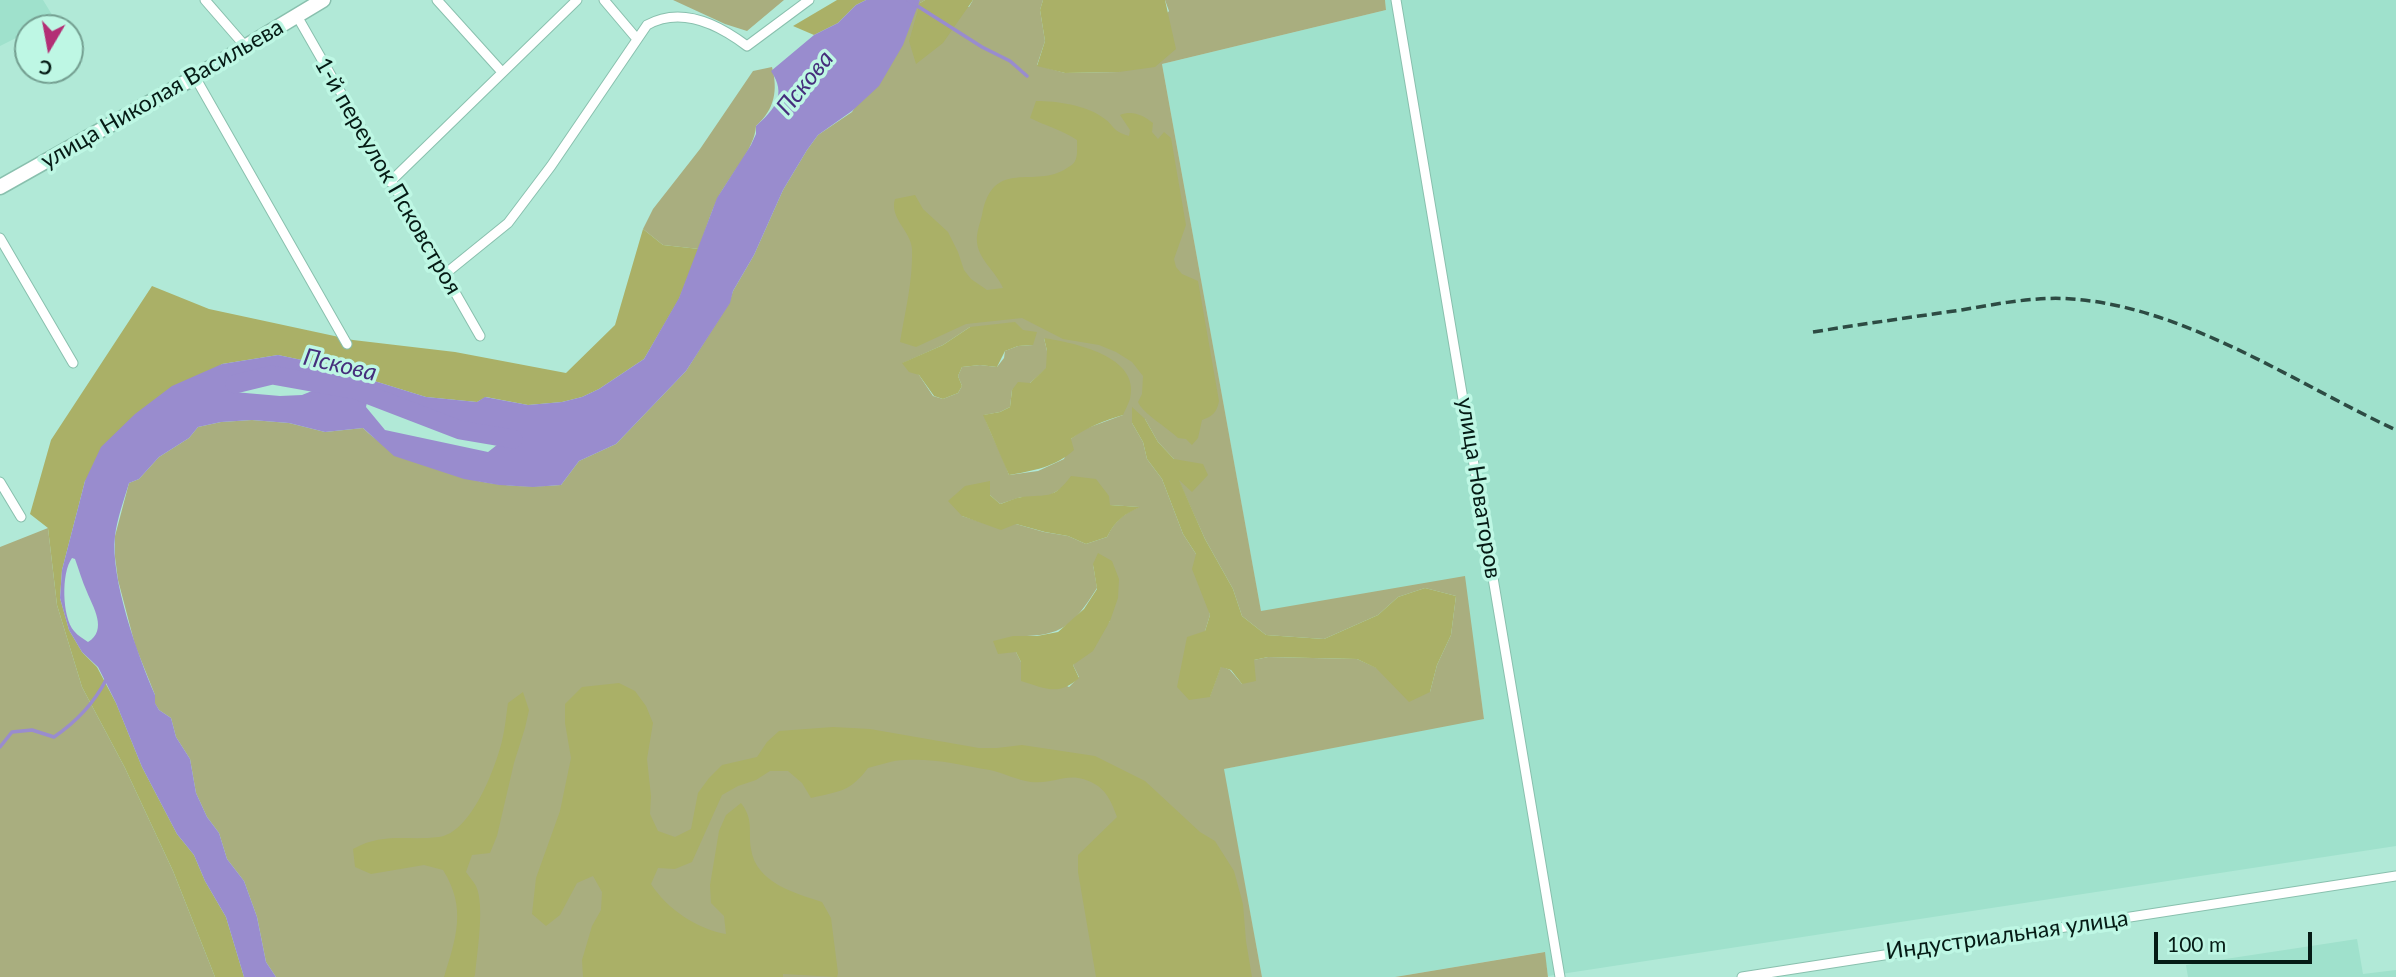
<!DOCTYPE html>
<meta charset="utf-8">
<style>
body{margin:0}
#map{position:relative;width:2396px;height:977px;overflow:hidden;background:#b1e9d7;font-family:Lato,sans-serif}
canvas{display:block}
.north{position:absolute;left:14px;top:14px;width:70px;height:70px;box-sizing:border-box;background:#bef7e4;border:2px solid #749f91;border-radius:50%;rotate:190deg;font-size:19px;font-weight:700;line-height:28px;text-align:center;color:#051b15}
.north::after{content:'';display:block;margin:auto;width:24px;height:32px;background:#b32e75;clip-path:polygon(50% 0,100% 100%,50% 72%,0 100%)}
.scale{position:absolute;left:2154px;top:932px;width:158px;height:32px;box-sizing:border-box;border:4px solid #051b15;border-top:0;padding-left:9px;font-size:21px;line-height:24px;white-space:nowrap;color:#051b15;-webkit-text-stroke:5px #bef7e4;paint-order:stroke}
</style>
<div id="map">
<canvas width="2396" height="977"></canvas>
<div class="north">С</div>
<div class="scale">100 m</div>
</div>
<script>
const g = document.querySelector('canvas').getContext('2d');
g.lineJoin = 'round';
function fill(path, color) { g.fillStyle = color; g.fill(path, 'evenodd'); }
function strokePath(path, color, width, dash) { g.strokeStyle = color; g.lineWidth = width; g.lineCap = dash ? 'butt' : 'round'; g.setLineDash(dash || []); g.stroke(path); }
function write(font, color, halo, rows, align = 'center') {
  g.font = font + ' Lato,sans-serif'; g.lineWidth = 7; g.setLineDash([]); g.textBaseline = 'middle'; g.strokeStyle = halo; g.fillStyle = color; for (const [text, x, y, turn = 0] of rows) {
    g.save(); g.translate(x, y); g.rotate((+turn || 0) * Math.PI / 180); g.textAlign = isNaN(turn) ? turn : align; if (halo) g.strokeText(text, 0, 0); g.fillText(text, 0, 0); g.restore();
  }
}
fill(new Path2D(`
 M 0,0 L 43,0 L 54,18 L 35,28 L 28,28 L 28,32 L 0,46 Z
 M 1385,0 L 2396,0 L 2396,846 L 1548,976 L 1544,952 L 1395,977 L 1262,977 L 1223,769 L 1484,718 L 1464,577 L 1261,612 L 1162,64 L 1386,10 Z
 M 2357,939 L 2363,974 L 2396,970 L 2396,977 L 2188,977 L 2186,965 Z`), '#9fe1cc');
fill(new Path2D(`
 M 673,0 L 784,0 L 747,31 L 725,24 Z
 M 920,0 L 925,0 L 920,3 L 969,7 L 973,0 L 1043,0 L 1040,10 L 1045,41 L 1037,65 L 1065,73 L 1119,72 L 1169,11 L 1165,0 L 1385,0 L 1386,10 L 1162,64 L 1261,611 L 1465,576 L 1484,719 L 1224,769 L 1262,977 L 276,977 L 266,962 L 257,917 L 244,881 L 227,859 L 219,833 L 207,817 L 196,793 L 190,759 L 176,737 L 171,718 L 159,710 L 154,702 L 155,695 L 135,645 L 118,580 L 115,557 L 115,536 L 129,483 L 139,479 L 159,457 L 189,438 L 198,427 L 221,422 L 252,420 L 289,423 L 325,432 L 363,428 C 377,442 391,449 408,457 C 459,481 505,490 561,485 L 579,461 L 616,444 L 686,371 L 729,303 L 733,291 L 754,255 L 783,190 L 807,150 L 818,135 L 852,112 ZM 970,327 L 1033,345 L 1018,346 L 1005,351 L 1004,358 L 997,367 L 980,365 L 962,367 L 958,376 L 962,386 L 958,393 L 943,399 L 933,396 L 919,375 L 903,363 L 943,345 ZM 1044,338 L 1123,415 L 1082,430 L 1071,439 L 1064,459 L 1038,471 L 1009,475 C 1002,454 991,436 984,415 L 1000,412 L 1010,407 L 1012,390 L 1030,383 L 1047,368 L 1047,351 ZM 1145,419 L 1158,442 L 1174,459 L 1177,477 L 1205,539 L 1233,589 L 1242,616 L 1266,635 L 1324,639 L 1378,615 L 1398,597 L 1425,588 L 1456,596 L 1451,635 L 1437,665 L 1430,692 L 1357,659 L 1268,657 L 1254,660 L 1242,684 L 1230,670 L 1221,666 L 1210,696 L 1205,631 L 1210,615 L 1196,554 L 1183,534 L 1162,479 L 1147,459 L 1143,442 L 1132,423 ZM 990,482 L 990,495 L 1000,504 L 1021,497 L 1047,497 L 1062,488 L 1110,505 L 1139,507 C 1123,514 1114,522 1107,537 L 1086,544 L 1068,536 L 1044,532 L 1016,524 L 981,522 L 962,516 ZM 1093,564 L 1110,621 L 1073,665 L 1079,677 L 1069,687 L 1021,662 L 1016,652 L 1013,636 C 1060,637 1072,628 1097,588 Z
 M 772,67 C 778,90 775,109 756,126 C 755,149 729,176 718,198 C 710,214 705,232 699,249 L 663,245 L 643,229 L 653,209 L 700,149 L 753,71 Z
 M 48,528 L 57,605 L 82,687 L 125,768 L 173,871 L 215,977 L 0,977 L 0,547 Z
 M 1545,952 L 1548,977 L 1395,977 Z`), '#a9ae7f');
fill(new Path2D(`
 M 837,0 L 866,0 L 856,5 L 838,23 L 814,35 L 793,26 Z
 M 925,0 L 973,0 L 943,43 L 916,64 L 909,41 L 920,3 Z
 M 1043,0 L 1165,0 L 1176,49 L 1155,67 L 1119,72 L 1065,73 L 1037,66 L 1045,41 L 1040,10 Z
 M 1036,101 C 1057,101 1085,105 1102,117 C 1115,125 1111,131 1129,136 L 1130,130 L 1120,115 C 1132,110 1143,115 1153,123 L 1152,132 L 1158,139 L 1164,132 L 1171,138 L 1186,225 L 1174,259 L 1176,267 L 1182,274 L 1198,281 L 1219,401 C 1217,412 1213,416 1202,420 L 1198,438 L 1192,445 L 1186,439 L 1178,438 C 1168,428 1142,413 1138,402 L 1142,394 L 1143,376 L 1132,362 L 1116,352 L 1099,345 L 1063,339 L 1022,318 L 966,324 L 916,347 L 900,342 C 905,312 913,281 912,249 C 911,231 889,218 895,199 L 915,195 L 923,209 L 948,232 L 958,252 L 964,270 L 971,279 L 987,290 L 1003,288 C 997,273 978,259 977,242 C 976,234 980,223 982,215 C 993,156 1035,190 1067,168 C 1070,166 1074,164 1075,161 C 1078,156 1077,146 1077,140 C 1062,130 1046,126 1030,118 Z
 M 643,229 L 663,245 L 699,249 L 679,299 L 644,359 L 599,389 L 582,397 L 562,402 L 528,405 L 486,397 L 477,402 L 426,397 L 316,363 L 278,355 L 222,364 L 85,481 L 62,570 L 60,598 L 69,630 L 82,652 L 97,667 L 116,703 L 142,767 L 177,834 L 194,855 L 205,881 L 226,917 L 244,977 L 215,977 L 173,871 L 125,768 L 82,687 L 57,605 L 48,528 L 30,514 L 51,440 L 152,286 L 209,309 L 353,340 L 455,352 L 566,373 L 615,325 Z
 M 1015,322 L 1023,330 L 1037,332 L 1033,345 L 1018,346 L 1005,351 L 997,367 L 980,365 L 962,367 L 958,376 L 962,386 L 958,393 L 943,399 L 934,396 L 919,375 L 909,372 L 902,363 L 943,345 L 970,327 Z
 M 1044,338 C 1074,343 1141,356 1130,399 C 1128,405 1125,410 1123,415 C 1104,421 1087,427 1071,439 L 1074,450 C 1056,467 1032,471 1009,475 L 983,415 L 1000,412 L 1010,407 L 1012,390 L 1018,382 L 1030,383 L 1046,368 L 1047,351 Z
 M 1132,407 L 1145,419 L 1158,442 L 1174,459 L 1203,464 L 1208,475 L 1192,492 L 1179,480 L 1205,539 L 1233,589 L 1242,616 L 1266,635 L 1324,639 L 1378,615 L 1398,597 L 1425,588 L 1456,596 L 1451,635 L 1437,665 L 1430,692 L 1409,702 L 1376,668 L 1357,659 L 1268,657 L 1254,660 L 1256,681 L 1242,684 L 1231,670 L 1221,667 L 1210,697 L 1189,700 L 1177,687 L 1187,637 L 1205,631 L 1210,615 L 1192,569 L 1196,554 L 1183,534 L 1162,479 L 1147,459 L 1143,442 L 1132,423 Z
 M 1071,476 L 1096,479 L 1109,496 L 1110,505 L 1140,507 C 1124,514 1115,521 1107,537 L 1086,544 L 1068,536 L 1045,532 L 1016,524 L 1001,530 L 962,516 L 948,501 L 965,486 L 990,481 L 990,495 L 1000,504 C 1007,502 1014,498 1022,497 C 1048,494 1053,500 1071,476 Z
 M 1098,553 L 1112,561 L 1119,579 L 1118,598 L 1110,621 L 1093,651 L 1073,665 L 1079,678 C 1058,697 1045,688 1021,681 L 1021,662 L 1016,652 L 998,654 L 993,641 L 1013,636 L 1037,636 L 1058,632 L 1084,609 L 1097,589 L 1093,564 Z
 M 619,683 L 635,691 L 646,706 L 653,723 L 647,759 L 651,796 L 650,814 L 658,831 L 675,837 L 691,829 L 698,793 L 709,778 L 722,765 L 757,757 L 767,742 L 779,731 L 833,727 L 870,729 L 979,748 L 997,748 L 1022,745 L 1095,756 L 1145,781 L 1200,832 L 1215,841 L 1234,871 L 1243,904 L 1246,941 L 1252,977 L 1096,977 L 1078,872 L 1078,855 L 1117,817 C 1113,806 1108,793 1098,786 C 1069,768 1058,785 1031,782 C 1017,780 1003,773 990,770 C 962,765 933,758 905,760 C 893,760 880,765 868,768 C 850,792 840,791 811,798 L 802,783 L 788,771 L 770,771 L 756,780 L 738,786 L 722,795 L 692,862 L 675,869 L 658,868 L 651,884 C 667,909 697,929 726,934 L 724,916 L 711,903 L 710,885 L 719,831 L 726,815 L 741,803 C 754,820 748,830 751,849 C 756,883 795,893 822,902 L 831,918 L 838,973 L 837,977 L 783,974 L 783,977 L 583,977 L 582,960 L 592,926 L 601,910 L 602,892 L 593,876 L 577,883 L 560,915 L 546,926 L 532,914 L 536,878 L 560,811 L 571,758 L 565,723 L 565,704 L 582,687 Z
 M 523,692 L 529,710 L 525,728 L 514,763 L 497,836 L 490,853 L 472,855 L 466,872 C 469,876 473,881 476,886 C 485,905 477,953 475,975 L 474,977 L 444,977 C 456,938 467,908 443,870 L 424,865 L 371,874 L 355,867 L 353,849 C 384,832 407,841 439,837 C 471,833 495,769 502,741 C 505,729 506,716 508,703 Z`), '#aab067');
fill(new Path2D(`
 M 866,0 L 920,0 L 903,45 L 879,86 L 852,111 L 818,135 L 807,150 L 783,190 L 754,255 L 733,291 L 730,303 L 686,371 L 616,444 L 579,461 L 561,485 L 533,487 L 499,485 L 464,479 L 394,456 L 363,428 L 325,432 L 289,423 L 252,420 L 221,422 L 198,427 L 189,438 L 159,457 L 139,479 L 129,483 C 124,500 117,519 115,536 C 110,578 138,656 155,695 L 155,703 L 159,710 L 171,718 L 176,737 L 190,759 L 196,793 L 207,817 L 219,833 L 227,859 L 244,881 L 257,917 L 266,962 L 276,977 L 244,977 L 226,917 L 205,881 L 194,855 L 177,834 L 142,767 L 116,703 L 98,667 L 82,652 L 69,630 L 60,598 L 62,570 L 85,481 L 101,447 L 135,414 L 172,386 L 222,364 L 278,355 L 316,363 L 426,397 L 477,402 L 485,397 L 528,405 L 562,402 L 582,397 L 599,389 L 644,359 L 679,298 L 717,198 L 751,145 L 756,134 L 756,126 C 775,109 787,95 771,71 L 814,35 L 838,23 L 856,5 ZM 276,372 L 310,383 L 315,385 L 317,389 L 302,395 L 280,396 L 234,392 L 238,384 ZM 380,398 L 401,406 L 413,415 L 426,417 L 439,426 L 456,428 L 474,425 L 480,428 L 497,445 L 488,452 L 385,430 L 366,407 C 367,399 373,399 380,398 ZM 72,558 L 75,559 C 79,570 82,581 87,592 C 93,607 108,630 88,642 C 84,639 78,636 74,631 C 62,617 61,573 72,558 Z`), '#998cce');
strokePath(new Path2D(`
 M 908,0 L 982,47 L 1010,61 L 1027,76
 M 0,747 L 12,732 L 32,730 L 54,737 C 76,722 94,703 106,680`), '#998cce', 3.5);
strokePath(new Path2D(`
 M 235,384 L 272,375 L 356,390 L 460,430 L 513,439`), '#998cce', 19);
const minor = new Path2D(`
 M 205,0 L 245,46
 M 437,0 L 502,72
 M 604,0 L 637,39
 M 1396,0 L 1560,977
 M 297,16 L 480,336
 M 195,77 L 347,344
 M 390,182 L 577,0
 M 0,238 L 73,363
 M 445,274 L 508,223 L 551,166 L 647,25 C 681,6 718,24 747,46 L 809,0
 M 0,482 L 21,517
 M 1742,977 L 2396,876`);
const primary = new Path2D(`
 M 0,187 L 195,77 L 323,0`);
strokePath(minor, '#89c0ae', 11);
strokePath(primary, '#89c0ae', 17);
strokePath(minor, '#fff', 9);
strokePath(primary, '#fff', 14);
strokePath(new Path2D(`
 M 1813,332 C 1863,324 1912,317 1961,310 C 1997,304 2036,296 2072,299 C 2185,307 2295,383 2396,430`), '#2d4b43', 3.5, [10, 5]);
write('23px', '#051b15', '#bef7e4', [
 ["улица Николая Васильева",162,94,-30],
 ["1-й переулок Псковстроя",388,176,60],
 ["улица Новаторов",1479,488,81],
 ["Индустриальная улица",2007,935,-8]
]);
write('italic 24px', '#452e7c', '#bef7e4', [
 ["Пскова",805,83,-51],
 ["Пскова",340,365,13]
]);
</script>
